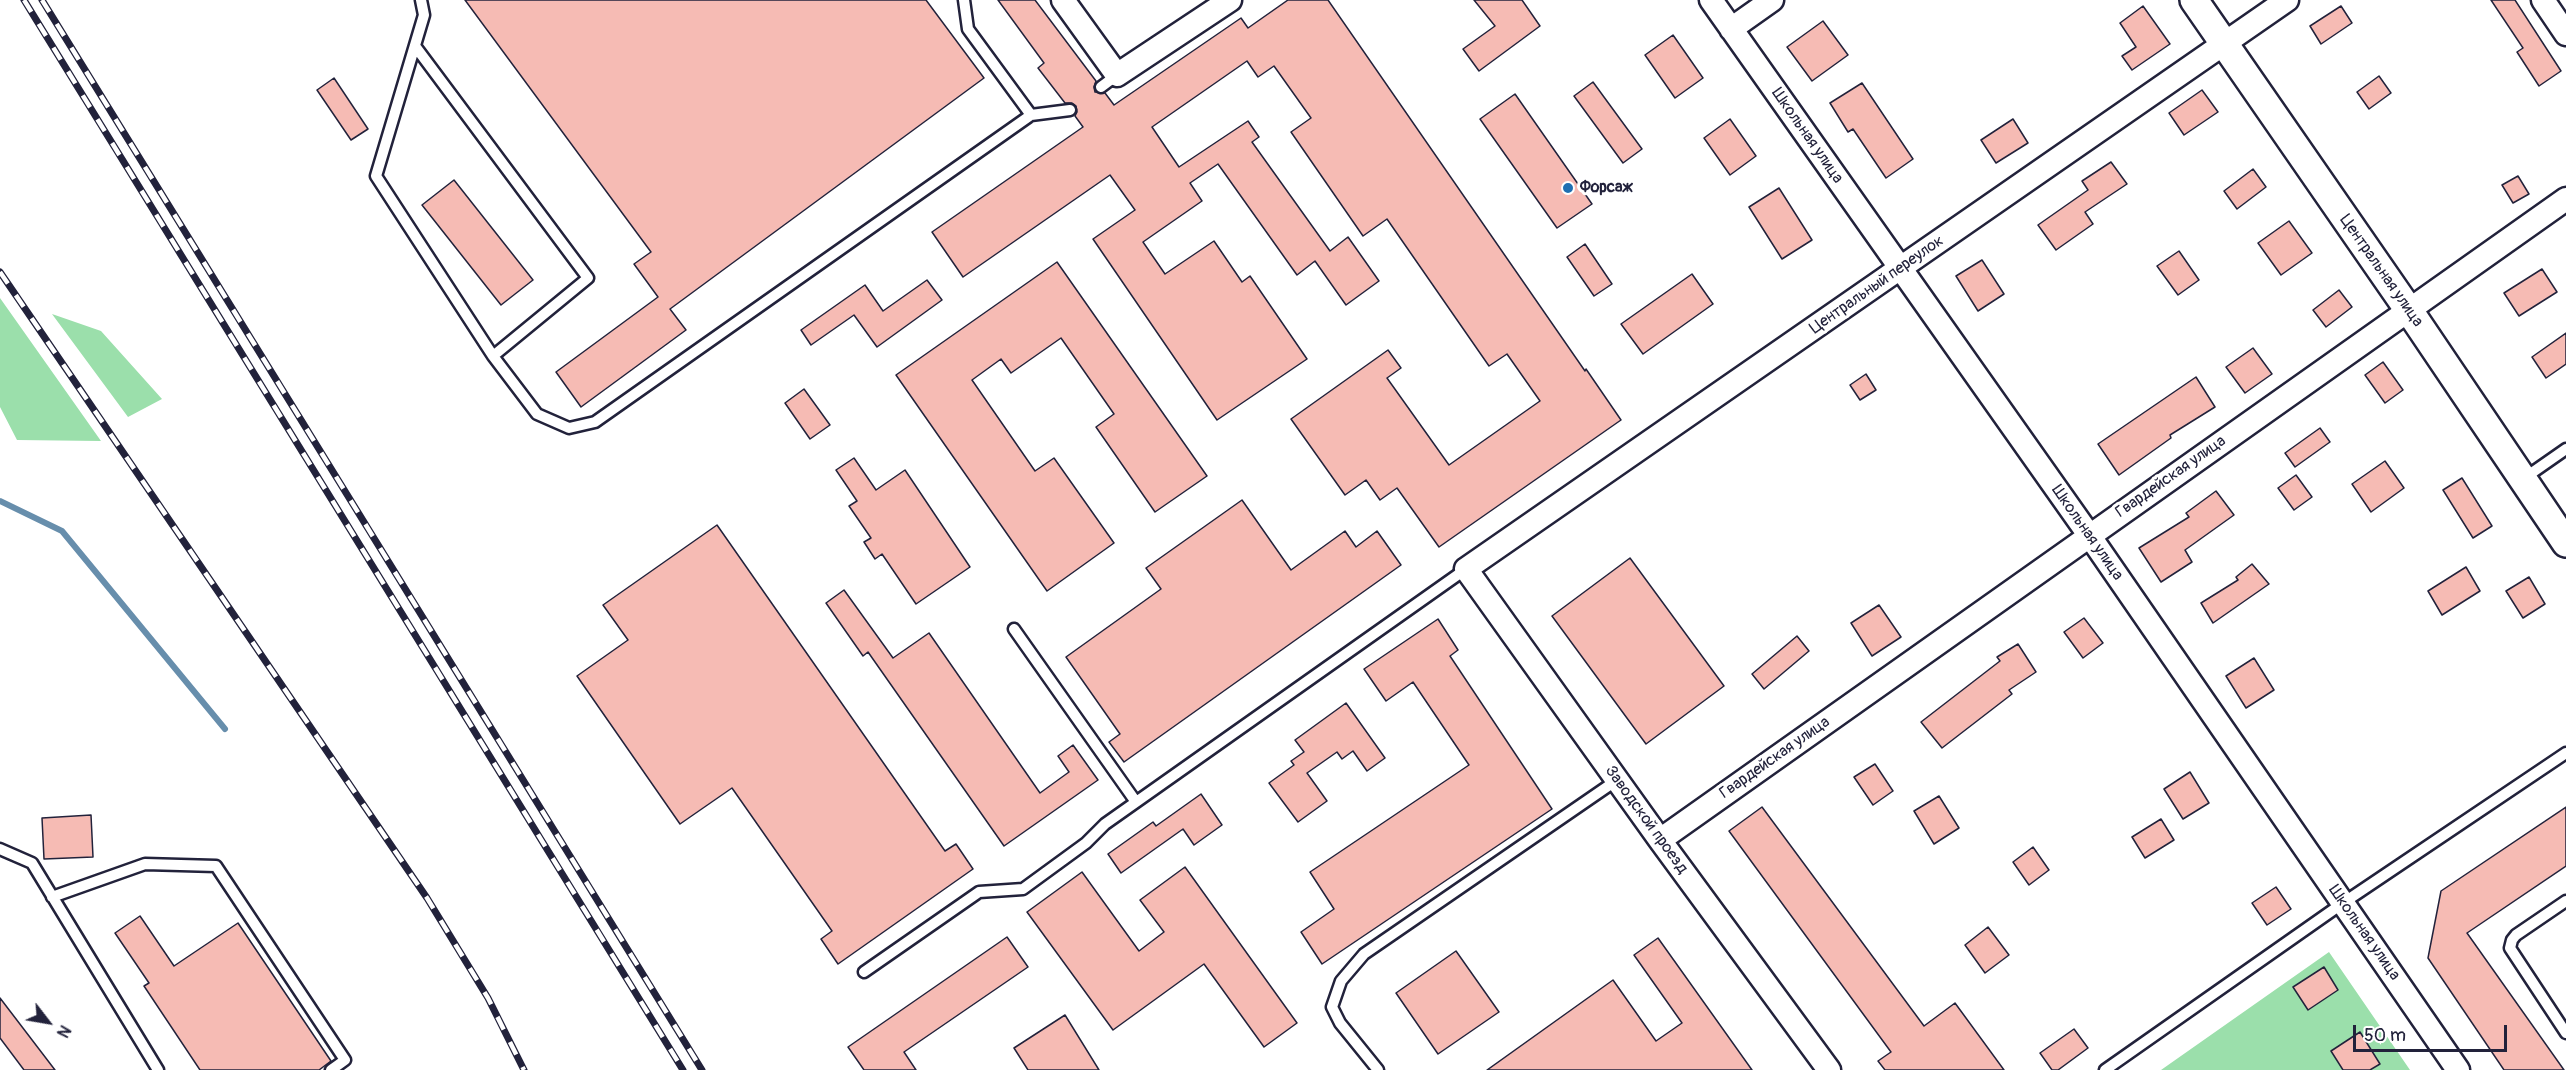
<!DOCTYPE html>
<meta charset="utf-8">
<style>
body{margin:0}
#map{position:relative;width:2566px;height:1070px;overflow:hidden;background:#fff;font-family:Pangolin,sans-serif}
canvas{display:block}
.north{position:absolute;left:18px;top:992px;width:60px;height:60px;-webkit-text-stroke:4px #fff;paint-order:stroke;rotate:121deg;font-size:16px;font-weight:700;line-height:24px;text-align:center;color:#22223b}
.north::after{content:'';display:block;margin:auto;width:21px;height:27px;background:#22223b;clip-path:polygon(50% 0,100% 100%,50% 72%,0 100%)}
.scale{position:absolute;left:2353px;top:1025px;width:154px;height:27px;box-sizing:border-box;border:3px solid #22223b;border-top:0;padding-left:8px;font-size:18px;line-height:21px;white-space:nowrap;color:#22223b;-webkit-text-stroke:4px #fff;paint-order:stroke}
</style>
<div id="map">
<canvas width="2566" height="1070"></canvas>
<div class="north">N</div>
<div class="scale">50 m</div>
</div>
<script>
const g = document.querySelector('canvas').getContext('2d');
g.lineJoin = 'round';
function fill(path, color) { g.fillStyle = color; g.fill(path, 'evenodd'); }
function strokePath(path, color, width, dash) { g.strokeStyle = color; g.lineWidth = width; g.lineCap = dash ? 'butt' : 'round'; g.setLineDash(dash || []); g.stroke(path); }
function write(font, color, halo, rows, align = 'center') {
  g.font = font + ' Pangolin,sans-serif'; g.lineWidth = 6; g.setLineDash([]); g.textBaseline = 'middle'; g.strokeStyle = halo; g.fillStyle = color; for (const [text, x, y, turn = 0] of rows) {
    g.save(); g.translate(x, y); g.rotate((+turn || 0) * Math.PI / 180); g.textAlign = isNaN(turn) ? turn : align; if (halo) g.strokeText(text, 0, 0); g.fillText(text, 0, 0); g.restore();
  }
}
fill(new Path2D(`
 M 0,298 L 101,441 L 17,440 L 0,407 Z
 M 52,314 L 101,331 L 162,399 L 128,417 Z
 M 2329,952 L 2410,1070 L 2161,1070 Z`), '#9bdfab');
strokePath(new Path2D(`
 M 0,501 L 62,531 L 225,729`), '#678eac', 6);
const building = new Path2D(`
 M 465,0 L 926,0 L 984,78 L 670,309 L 686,330 L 581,407 L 556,372 L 658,297 L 634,264 L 651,252 Z
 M 998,0 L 1035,0 L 1096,81 L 1094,87 L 1095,92 L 1105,93 L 1114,105 L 1241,18 L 1248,28 L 1288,0 L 1328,0 L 1585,371 L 1586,369 L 1621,420 L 1439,547 L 1397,488 L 1380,500 L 1366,480 L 1345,495 L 1291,419 L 1388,350 L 1401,368 L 1387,378 L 1449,465 L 1540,401 L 1507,354 L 1489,366 L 1387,219 L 1363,236 L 1291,132 L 1311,118 L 1274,66 L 1258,77 L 1247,61 L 1152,127 L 1179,167 L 1248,121 L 1259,137 L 1252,142 L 1330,251 L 1348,237 L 1379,281 L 1346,305 L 1315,261 L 1297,275 L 1218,164 L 1190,183 L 1202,201 L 1143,242 L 1165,274 L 1214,241 L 1242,282 L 1250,276 L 1307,359 L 1217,420 L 1093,239 L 1135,210 L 1110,175 L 963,277 L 932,232 L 1083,127 L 1075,116 L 1077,112 L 1076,106 L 1072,103 L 1065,103 L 1038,68 L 1044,63 Z
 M 1474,0 L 1522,0 L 1540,26 L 1479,71 L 1463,49 L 1495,26 Z
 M 2491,0 L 2515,0 L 2561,71 L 2539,86 L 2517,52 L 2523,48 Z
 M 2143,6 L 2170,44 L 2132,70 L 2122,56 L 2136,47 L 2120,23 Z
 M 2341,6 L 2352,23 L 2321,44 L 2310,26 Z
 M 1823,21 L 1848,55 L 1812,81 L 1787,47 Z
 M 1673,35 L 1703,78 L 1675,98 L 1645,55 Z
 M 2379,76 L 2391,93 L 2369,109 L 2357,92 Z
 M 334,78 L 368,129 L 351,140 L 317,90 Z
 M 1593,82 L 1642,149 L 1623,163 L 1574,96 Z
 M 1862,83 L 1913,159 L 1886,178 L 1853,129 L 1848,132 L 1830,103 Z
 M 2202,90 L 2218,112 L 2184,135 L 2169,113 Z
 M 1515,94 L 1592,204 L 1557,228 L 1480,119 Z
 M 1730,119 L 1756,156 L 1730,175 L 1704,138 Z
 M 2013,119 L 2028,143 L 1996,163 L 1981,140 Z
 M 2111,162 L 2127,184 L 2085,212 L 2093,224 L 2056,250 L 2038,225 L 2088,190 L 2082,181 Z
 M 2253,169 L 2266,187 L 2237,209 L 2224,191 Z
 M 2518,176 L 2529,194 L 2513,203 L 2502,185 Z
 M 454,180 L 533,280 L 501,305 L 422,205 Z
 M 1779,188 L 1812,240 L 1782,259 L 1749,207 Z
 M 2289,221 L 2312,253 L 2281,275 L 2258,243 Z
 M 1585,244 L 1612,284 L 1594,296 L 1567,257 Z
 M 2179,251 L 2199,280 L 2178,295 L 2157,266 Z
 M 1982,260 L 2004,294 L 1978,311 L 1956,276 Z
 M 1057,262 L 1207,476 L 1155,512 L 1096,427 L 1114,414 L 1061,338 L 1011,373 L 1001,359 L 972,380 L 1035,471 L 1054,458 L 1114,543 L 1047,591 L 896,375 Z
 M 2542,269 L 2557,292 L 2519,316 L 2504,293 Z
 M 1692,274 L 1713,304 L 1643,354 L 1621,324 Z
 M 927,280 L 942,300 L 877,347 L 854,315 L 811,345 L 801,330 L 865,285 L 883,311 Z
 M 2339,290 L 2352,307 L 2326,327 L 2313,310 Z
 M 2566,333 L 2566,364 L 2546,378 L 2532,357 Z
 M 2253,348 L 2272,374 L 2245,393 L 2226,367 Z
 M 2383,362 L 2403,390 L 2385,403 L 2365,375 Z
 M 1866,374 L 1876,390 L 1860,400 L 1850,385 Z
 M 2196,377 L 2215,407 L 2170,435 L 2171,438 L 2119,475 L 2098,444 Z
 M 804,389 L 830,425 L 810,439 L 785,403 Z
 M 2320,428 L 2330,442 L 2295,467 L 2285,453 Z
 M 854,458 L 876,490 L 905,470 L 970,567 L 916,604 L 882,554 L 875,559 L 864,542 L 871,538 L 849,506 L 857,501 L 836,470 Z
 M 2385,461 L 2404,488 L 2371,512 L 2352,484 Z
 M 2296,475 L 2312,497 L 2294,510 L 2278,488 Z
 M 2462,478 L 2492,526 L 2473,538 L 2443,490 Z
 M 2216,491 L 2234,515 L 2185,550 L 2192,562 L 2161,582 L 2139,548 L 2189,517 L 2186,513 Z
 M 1242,500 L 1291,570 L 1345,531 L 1356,547 L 1377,531 L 1401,565 L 1124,762 L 1109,742 L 1120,734 L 1066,657 L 1161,589 L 1146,568 Z
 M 717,525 L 945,851 L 956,844 L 973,869 L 838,964 L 821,939 L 832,931 L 732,788 L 680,824 L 577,676 L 628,640 L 603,605 Z
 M 1630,558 L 1724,686 L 1646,744 L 1552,616 Z
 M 2252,564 L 2269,584 L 2213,623 L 2201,603 L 2238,580 L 2236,577 Z
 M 2466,567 L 2480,591 L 2442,615 L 2428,591 Z
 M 2529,577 L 2545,604 L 2523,618 L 2506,591 Z
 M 844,590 L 893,658 L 929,633 L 1040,793 L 1069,772 L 1058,756 L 1073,745 L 1098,780 L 1004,846 L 868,652 L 863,656 L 826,603 Z
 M 1879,605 L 1901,637 L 1872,656 L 1851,623 Z
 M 2084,618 L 2103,643 L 2083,658 L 2064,632 Z
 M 1438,619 L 1458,650 L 1450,656 L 1552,809 L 1322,964 L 1301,932 L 1334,909 L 1310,872 L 1469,765 L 1413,682 L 1386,701 L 1364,669 Z
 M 1797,636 L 1809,651 L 1764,689 L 1752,674 Z
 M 2018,644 L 2036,672 L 2009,690 L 2012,694 L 1942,748 L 1921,722 L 2000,661 L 1997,657 Z
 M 2254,658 L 2274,690 L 2246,708 L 2226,676 Z
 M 1346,703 L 1385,758 L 1367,771 L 1353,751 L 1342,759 L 1337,752 L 1307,773 L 1327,801 L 1298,822 L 1269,783 L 1294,765 L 1291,761 L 1304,752 L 1295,740 Z
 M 1875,764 L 1893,791 L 1873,805 L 1854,777 Z
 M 2190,772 L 2209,803 L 2183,819 L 2164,789 Z
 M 1201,794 L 1222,825 L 1194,845 L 1183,829 L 1121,873 L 1108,854 L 1153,822 L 1156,826 Z
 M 1939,796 L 1959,828 L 1934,844 L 1914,811 Z
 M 1762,807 L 1924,1026 L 1955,1003 L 2004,1070 L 1885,1070 L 1878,1061 L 1891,1052 L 1729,831 Z
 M 2566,807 L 2566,866 L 2467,933 L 2564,1070 L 2504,1070 L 2428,958 L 2441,891 Z
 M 91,815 L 93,857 L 44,859 L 42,818 Z
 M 2161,819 L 2174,840 L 2145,858 L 2132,837 Z
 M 2033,847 L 2049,870 L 2029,885 L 2013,862 Z
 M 1185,867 L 1297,1023 L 1264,1047 L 1204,964 L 1113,1030 L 1027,912 L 1082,872 L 1139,951 L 1164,932 L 1140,900 Z
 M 2276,887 L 2291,909 L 2267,925 L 2252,903 Z
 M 140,916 L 174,966 L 238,923 L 331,1061 L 319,1070 L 200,1070 L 144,986 L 149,983 L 115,933 Z
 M 1988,927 L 2009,955 L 1985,973 L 1965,945 Z
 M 1007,937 L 1028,967 L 904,1052 L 916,1070 L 864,1070 L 848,1047 Z
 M 1658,938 L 1752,1070 L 1487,1070 L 1613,980 L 1656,1041 L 1682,1023 L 1634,955 Z
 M 1456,951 L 1499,1012 L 1438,1054 L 1396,993 Z
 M 2324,967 L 2338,990 L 2308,1010 L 2293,987 Z
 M 0,998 L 55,1070 L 24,1070 L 0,1038 Z
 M 1065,1015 L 1099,1070 L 1028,1070 L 1014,1048 Z
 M 2074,1029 L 2088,1048 L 2058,1070 L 2052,1070 L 2040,1053 Z
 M 2360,1032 L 2380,1064 L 2370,1070 L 2343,1070 L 2331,1051 Z`);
fill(building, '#f6bbb4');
strokePath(building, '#22223b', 1.5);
const service = new Path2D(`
 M 421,0 L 424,15 L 376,176 L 493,356 L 537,414 L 569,428 L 595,422 L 1031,115 L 1070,110
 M 964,0 L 968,29 L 1031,115
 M 415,46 L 588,278 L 493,356
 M 1101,87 L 1117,75
 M 2523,479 L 2566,449
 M 1014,629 L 1136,802
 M 0,849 L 32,863 L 158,1070
 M 52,897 L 145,864 L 216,866 L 345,1060 L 331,1070
 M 2566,901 L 2516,935 L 2512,940 L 2510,948 L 2566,1033
 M 864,972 L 979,892 L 1023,889 L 1086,843 L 1105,824 L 1466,569
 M 1378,1070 L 1340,1023 L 1332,1007 L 1341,981 L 1364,954 L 1617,780
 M 2105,1070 L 2343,903 L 2566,753`);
const minor = new Path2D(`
 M 1063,0 L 1117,75 L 1230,0
 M 1711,0 L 2089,535 L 2458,1070
 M 2543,0 L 2566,34
 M 1731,29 L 1772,0
 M 1660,840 L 2566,199
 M 1829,1070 L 1660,840 L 1466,569 L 2287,0`);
const tertiary = new Path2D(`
 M 2194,0 L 2408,309 L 2566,543`);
strokePath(service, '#22223b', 15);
strokePath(minor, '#22223b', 27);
strokePath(tertiary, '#22223b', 32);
strokePath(service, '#fff', 10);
strokePath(minor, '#fff', 22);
strokePath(tertiary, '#fff', 27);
const rail = new Path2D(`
 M 24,0 L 683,1070
 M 42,0 L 702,1070
 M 0,272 L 427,898 L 488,998 L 524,1070`);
strokePath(rail, '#22223b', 7);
strokePath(rail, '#fff', 4.5, [14]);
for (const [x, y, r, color] of [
 [1568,188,6,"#1f6fb2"]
]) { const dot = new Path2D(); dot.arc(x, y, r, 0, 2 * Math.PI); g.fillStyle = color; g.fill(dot); strokePath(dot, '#fff', 2); }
write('16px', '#22223b', '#fff', [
 ["Школьная улица",1807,136,55],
 ["Центральная улица",2381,271,55],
 ["Центральный переулок",1877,285,-35],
 ["Гвардейская улица",2171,477,-35],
 ["Школьная улица",2087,533,55],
 ["Гвардейская улица",1775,758,-35],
 ["Заводской проезд",1646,820,54],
 ["Школьная улица",2364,933,55]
]);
write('bold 16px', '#22223b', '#fff', [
 ["Форсаж",1580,188]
], 'left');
</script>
